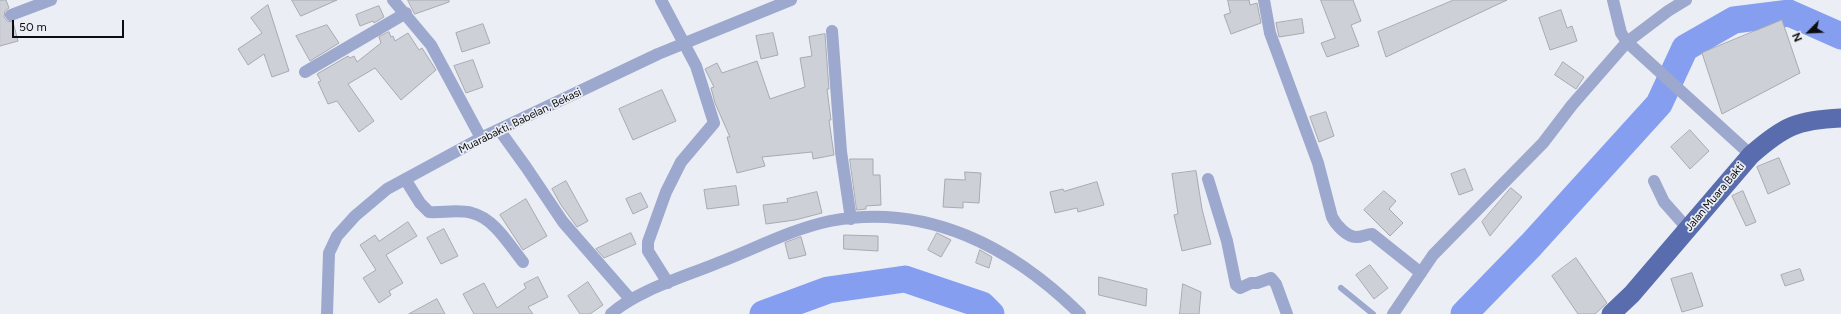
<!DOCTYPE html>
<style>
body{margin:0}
#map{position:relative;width:1841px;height:314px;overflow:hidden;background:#ebeef5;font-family:Figtree,sans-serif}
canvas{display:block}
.north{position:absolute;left:1789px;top:12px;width:40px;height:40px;-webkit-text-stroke:3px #ebeef5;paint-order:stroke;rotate:246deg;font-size:11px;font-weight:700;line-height:16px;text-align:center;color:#0c0d0f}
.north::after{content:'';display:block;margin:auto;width:14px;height:18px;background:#0c0d0f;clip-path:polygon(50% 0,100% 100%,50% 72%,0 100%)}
.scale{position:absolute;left:12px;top:20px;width:112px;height:18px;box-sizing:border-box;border:2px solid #0c0d0f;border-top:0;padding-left:5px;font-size:12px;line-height:14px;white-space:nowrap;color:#0c0d0f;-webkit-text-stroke:3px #ebeef5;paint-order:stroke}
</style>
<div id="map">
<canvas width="1841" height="314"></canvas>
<div class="north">N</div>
<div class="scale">50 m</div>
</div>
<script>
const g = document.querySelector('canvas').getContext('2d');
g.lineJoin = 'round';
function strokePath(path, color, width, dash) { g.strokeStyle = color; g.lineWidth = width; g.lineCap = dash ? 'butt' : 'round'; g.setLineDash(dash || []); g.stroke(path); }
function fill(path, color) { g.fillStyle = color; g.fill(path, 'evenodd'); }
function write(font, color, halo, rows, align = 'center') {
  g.font = font + ' Figtree,sans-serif'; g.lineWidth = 3.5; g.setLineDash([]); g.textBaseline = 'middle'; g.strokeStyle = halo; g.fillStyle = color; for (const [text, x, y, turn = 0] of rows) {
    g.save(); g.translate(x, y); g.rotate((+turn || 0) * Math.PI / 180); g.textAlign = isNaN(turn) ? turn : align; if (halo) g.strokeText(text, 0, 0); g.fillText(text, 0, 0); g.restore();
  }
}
strokePath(new Path2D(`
 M 763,314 L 828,290 L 905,279 L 982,305 L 991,314
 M 1464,314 L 1531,245 L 1659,104 L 1685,48 L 1734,20 L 1789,13 L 1841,36`), '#859eef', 27);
const building = new Path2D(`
 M 0,0 L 6,0 L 9,8 L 5,11 L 4,17 L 7,21 L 13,22 L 18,41 L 0,46 Z
 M 292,0 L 337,0 L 301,16 Z
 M 408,0 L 449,0 L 449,2 L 415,14 Z
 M 1228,0 L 1249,0 L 1250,5 L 1257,3 L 1261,23 L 1231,34 L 1224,15 L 1230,13 Z
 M 1321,0 L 1353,0 L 1361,21 L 1351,25 L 1359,46 L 1327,57 L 1321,43 L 1335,38 Z
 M 1454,0 L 1507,0 L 1386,57 L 1378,32 Z
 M 268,5 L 289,71 L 272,77 L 264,54 L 248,65 L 238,49 L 262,33 L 251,18 Z
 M 379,6 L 384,17 L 374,23 L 373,21 L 360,26 L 356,15 Z
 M 1561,10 L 1567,28 L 1572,26 L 1577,41 L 1550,50 L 1539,18 Z
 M 1302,19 L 1304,33 L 1279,37 L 1276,23 Z
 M 1782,20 L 1800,73 L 1722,114 L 1702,53 Z
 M 483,24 L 490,43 L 462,52 L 456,33 Z
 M 327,25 L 339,43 L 310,61 L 296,36 Z
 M 389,32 L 391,37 L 393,36 L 395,41 L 408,33 L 419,50 L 422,48 L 436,70 L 401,100 L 375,68 L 348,84 L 374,121 L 359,132 L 337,101 L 328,104 L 318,82 L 321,81 L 317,74 L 348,56 L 350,58 L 354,56 L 357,62 L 381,43 L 379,37 Z
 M 773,33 L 778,55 L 761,59 L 756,36 Z
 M 825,34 L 829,89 L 827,89 L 831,120 L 829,120 L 834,155 L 813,159 L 812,152 L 762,157 L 765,166 L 737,173 L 727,137 L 730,137 L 715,103 L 711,88 L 714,87 L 705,69 L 717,63 L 722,73 L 757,61 L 770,99 L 805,87 L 800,58 L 812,56 L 809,37 Z
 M 473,60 L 483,87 L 466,93 L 454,66 Z
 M 1563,62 L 1584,77 L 1576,89 L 1555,75 Z
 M 662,90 L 676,121 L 633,140 L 619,109 Z
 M 1326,112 L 1334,136 L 1319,142 L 1310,117 Z
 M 1690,130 L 1709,151 L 1690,169 L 1671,147 Z
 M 1779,158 L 1790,184 L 1768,194 L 1757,167 Z
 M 850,159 L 873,159 L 873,175 L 880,175 L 881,205 L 866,206 L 866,209 L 857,210 Z
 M 1465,169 L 1473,190 L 1459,195 L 1451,174 Z
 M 1196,171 L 1202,209 L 1211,244 L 1182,251 L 1174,215 L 1178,214 L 1172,174 Z
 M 965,172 L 981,173 L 979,203 L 963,202 L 963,208 L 943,207 L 945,179 L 965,180 Z
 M 566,181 L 588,221 L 577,227 L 561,205 L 552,189 Z
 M 1097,182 L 1104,205 L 1078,212 L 1077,208 L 1055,213 L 1050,192 L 1063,189 L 1064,191 Z
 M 736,186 L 739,205 L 707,209 L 704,190 Z
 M 1511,188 L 1522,197 L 1490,236 L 1482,222 Z
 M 1384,191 L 1396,201 L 1389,209 L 1403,223 L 1390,236 L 1364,210 Z
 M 1743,191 L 1756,222 L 1746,226 L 1732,196 Z
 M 817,192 L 822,213 L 795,220 L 766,224 L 763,205 L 788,202 L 787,199 Z
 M 641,193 L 648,207 L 633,214 L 626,199 Z
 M 526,199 L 547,236 L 523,250 L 500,215 Z
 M 408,222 L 417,236 L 386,255 L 403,283 L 389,291 L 391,295 L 379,303 L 363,278 L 376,270 L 360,245 L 375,235 L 379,241 Z
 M 444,229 L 458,256 L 441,264 L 427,238 Z
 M 631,233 L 636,244 L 604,258 L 596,249 Z
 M 937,233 L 951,240 L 941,257 L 928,250 Z
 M 844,235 L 878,236 L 878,251 L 844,249 Z
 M 801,237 L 806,255 L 789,259 L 785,243 Z
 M 980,250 L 992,257 L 989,268 L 976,263 Z
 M 1576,258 L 1607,303 L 1595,314 L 1578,314 L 1552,276 Z
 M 1370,265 L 1388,288 L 1374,299 L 1356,275 Z
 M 1800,269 L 1804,280 L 1785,286 L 1781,275 Z
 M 1692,273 L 1703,306 L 1682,312 L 1671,279 Z
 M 538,277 L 548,297 L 528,307 L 533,314 L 474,314 L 463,294 L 484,283 L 497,308 L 526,288 L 524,284 Z
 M 1099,277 L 1147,289 L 1146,306 L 1099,295 Z
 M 588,282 L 603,305 L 590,314 L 580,314 L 568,296 Z
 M 1183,284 L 1201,292 L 1199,314 L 1180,314 Z
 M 437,299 L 445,314 L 409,314 Z`);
fill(building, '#ced0d7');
strokePath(building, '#a8aab1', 1);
strokePath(new Path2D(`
 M 1341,288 L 1373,314`), '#9ca8cd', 6);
strokePath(new Path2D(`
 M 393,0 L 431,45 L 481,138
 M 661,0 L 696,66 L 714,123 L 681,162 L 666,192 L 648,242 L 648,251 L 668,283
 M 1264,0 L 1270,33 L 1318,163 L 1332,217 C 1336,225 1347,237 1356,237 C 1362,237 1367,234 1372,234 L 1421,273
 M 1613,0 L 1621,33 L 1627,42 L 1751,155
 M 11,15 L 51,0
 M 832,31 L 841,152 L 851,219
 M 305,72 L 406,13
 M 500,131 L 526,167 L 563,222 L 631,300
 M 405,179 L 420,203 L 429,212 C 443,213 458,209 472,213 C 494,218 510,246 523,262
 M 1208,179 L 1227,241 L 1236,285 L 1240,288 L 1251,283 L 1257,283 L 1271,278 L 1276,284 L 1287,314
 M 1654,181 L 1664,202 L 1688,229
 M 327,314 L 329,253 L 337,236 L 355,216 L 387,189 L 481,138 L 658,54 L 791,0
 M 611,314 C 637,290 687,276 720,262 C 756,248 792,229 830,221 C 928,202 1013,248 1080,314
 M 1393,314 L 1433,255 L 1543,143 L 1572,105 L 1627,42 L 1668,11 L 1686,0`), '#9ca8cd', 12);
strokePath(new Path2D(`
 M 1611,314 L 1632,294 L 1751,155 C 1784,126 1797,120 1841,118`), '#596cad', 19);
write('11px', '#0c0d0f', '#ebeef5', [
 ["Muarabakti, Babelan, Bekasi",520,121,-26],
 ["Jalan Muara Bakti",1715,197,-50]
]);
</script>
